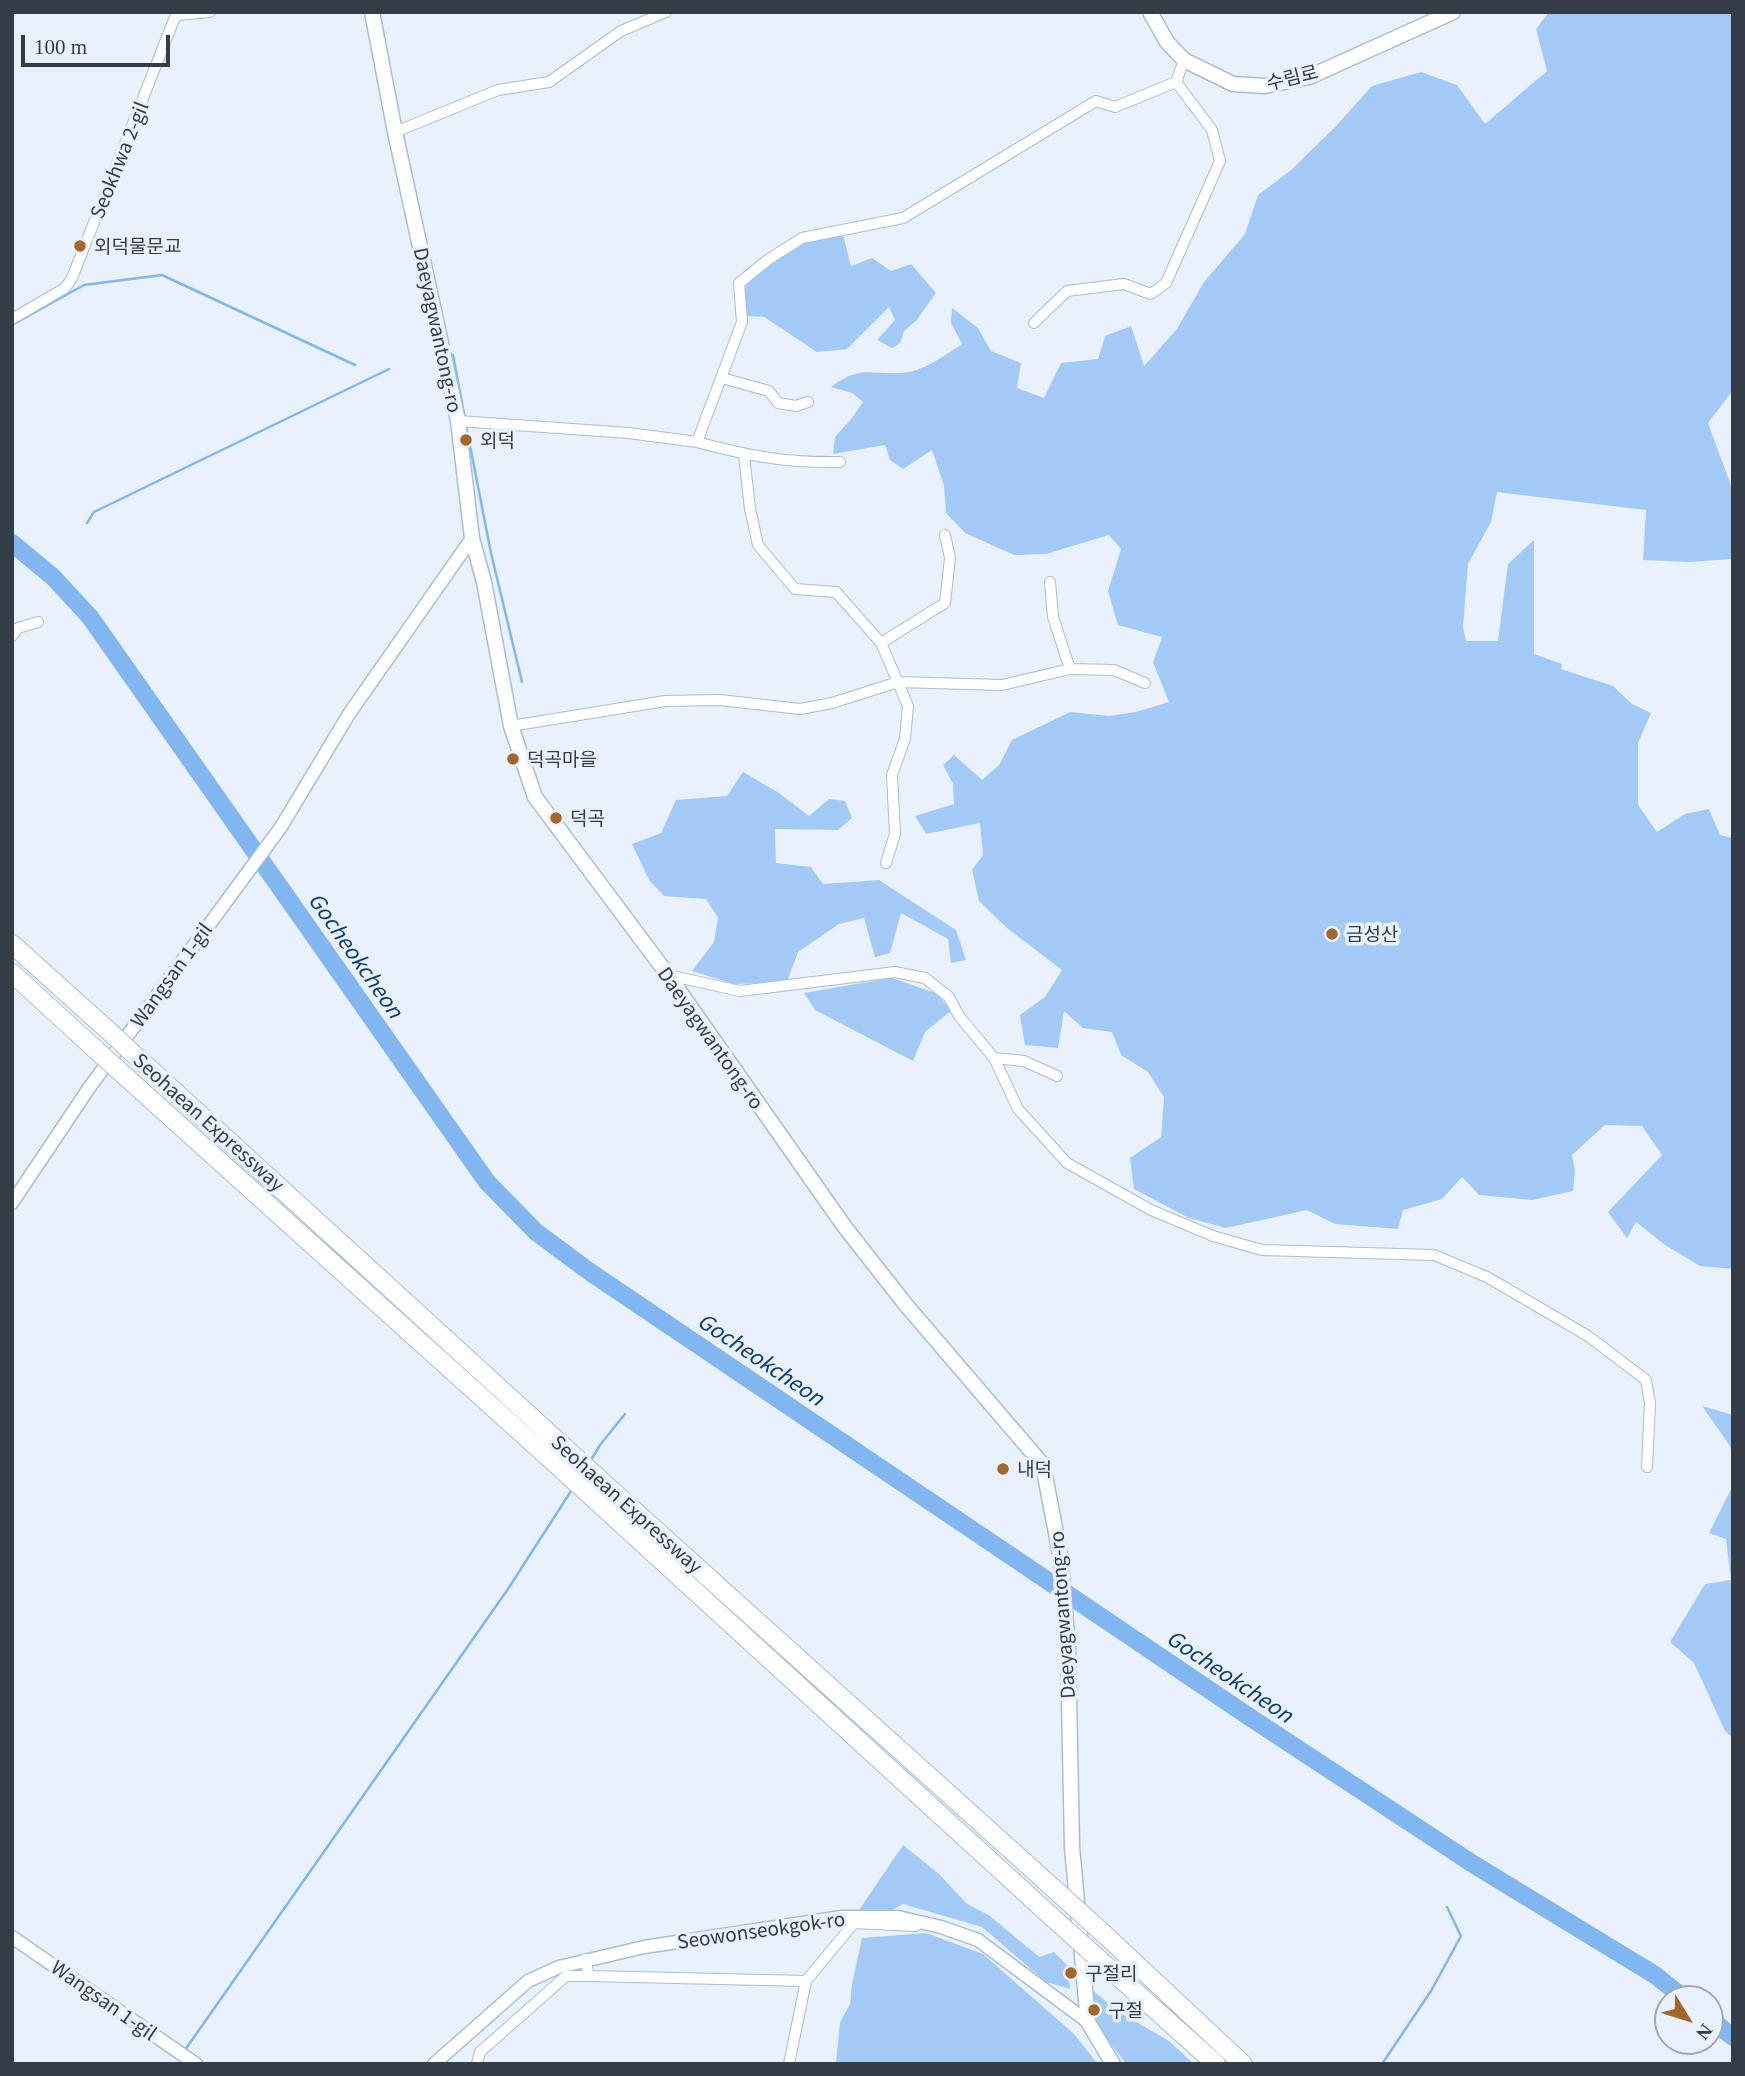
<!DOCTYPE html>
<meta charset="utf-8">
<style>
body{margin:0}
#map{position:relative;width:1745px;height:2076px;overflow:hidden;background:#e8f1fc;font-family:Georgia,serif}
canvas{display:block}
.frame{position:absolute;inset:0;border:14px solid #333c47;pointer-events:none}
.north{position:absolute;left:1654px;top:1985px;width:70px;height:70px;box-sizing:border-box;background:#e8f1fc;border:2px solid #a0a9b4;border-radius:50%;rotate:128deg;font-size:19px;font-weight:700;line-height:28px;text-align:center;color:#333c47}
.north::after{content:'';display:block;margin:auto;width:24px;height:32px;background:#a4672b;clip-path:polygon(50% 0,100% 100%,50% 72%,0 100%)}
.scale{position:absolute;left:21px;top:35px;width:149px;height:32px;box-sizing:border-box;border:4px solid #333c47;border-top:0;padding-left:9px;font-size:21px;line-height:24px;white-space:nowrap;color:#333c47;-webkit-text-stroke:5px #e8f1fc;paint-order:stroke}
</style>
<div id="map">
<canvas width="1745" height="2076"></canvas>
<div class="frame"></div>
<div class="north">N</div>
<div class="scale">100 m</div>
</div>
<script>
const g = document.querySelector('canvas').getContext('2d');
g.lineJoin = 'round';
function fill(path, color) { g.fillStyle = color; g.fill(path, 'evenodd'); }
function strokePath(path, color, width, dash) { g.strokeStyle = color; g.lineWidth = width; g.lineCap = dash ? 'butt' : 'round'; g.setLineDash(dash || []); g.stroke(path); }
function write(font, color, halo, rows, align = 'center') {
  g.font = font + ' Georgia,"Noto Sans KR",serif'; g.lineWidth = 7; g.setLineDash([]); g.textBaseline = 'middle'; g.strokeStyle = halo; g.fillStyle = color; for (const [text, x, y, turn = 0] of rows) {
    g.save(); g.translate(x, y); g.rotate((+turn || 0) * Math.PI / 180); g.textAlign = isNaN(turn) ? turn : align; if (halo) g.strokeText(text, 0, 0); g.fillText(text, 0, 0); g.restore();
  }
}
fill(new Path2D(`
 M 1549,12 L 1733,12 L 1733,390 L 1708,423 L 1733,491 L 1733,559 L 1688,562 L 1643,560 L 1646,510 L 1497,492 L 1491,522 L 1468,564 L 1463,627 L 1466,641 L 1498,641 L 1508,564 L 1534,540 L 1534,654 L 1562,664 L 1561,669 L 1613,686 L 1632,704 L 1651,713 L 1638,743 L 1638,805 L 1657,832 L 1685,814 L 1709,809 L 1720,835 L 1733,838 L 1733,1269 L 1700,1266 L 1665,1245 L 1636,1222 L 1627,1238 L 1608,1212 L 1662,1155 L 1642,1126 L 1605,1125 L 1572,1155 L 1575,1170 L 1573,1191 L 1532,1200 L 1479,1195 L 1462,1177 L 1442,1199 L 1403,1210 L 1398,1229 L 1335,1224 L 1307,1210 L 1226,1228 L 1189,1218 L 1134,1189 L 1130,1158 L 1161,1137 L 1164,1097 L 1148,1072 L 1121,1055 L 1112,1032 L 1083,1028 L 1064,1011 L 1058,1048 L 1025,1045 L 1020,1015 L 1045,997 L 1062,970 L 1007,928 L 979,901 L 972,870 L 983,855 L 980,823 L 926,834 L 915,816 L 954,804 L 953,784 L 943,765 L 954,755 L 982,780 L 999,765 L 1012,740 L 1070,712 L 1109,716 L 1136,712 L 1169,702 L 1153,662 L 1162,637 L 1118,625 L 1108,591 L 1121,549 L 1109,535 L 1046,554 L 1014,555 L 965,533 L 946,513 L 944,486 L 932,450 L 903,469 L 890,460 L 885,445 L 833,454 L 835,437 L 852,418 L 863,402 L 852,393 L 831,387 C 862,363 875,377 909,372 C 924,370 949,353 962,344 L 951,323 L 952,308 L 978,328 L 991,351 L 1021,363 L 1017,388 L 1044,398 L 1061,363 L 1098,359 L 1105,336 L 1131,326 L 1144,366 L 1177,329 L 1204,282 L 1245,234 L 1258,195 L 1290,171 L 1336,126 L 1372,86 L 1421,72 L 1457,85 L 1485,124 L 1547,71 L 1536,29 Z
 M 843,235 L 851,266 L 872,258 L 891,271 L 911,264 L 936,293 L 916,321 L 904,331 L 900,343 L 892,348 L 877,340 L 895,320 L 889,307 L 847,349 L 817,352 L 764,317 L 746,316 L 745,291 L 747,281 L 801,244 Z
 M 743,772 L 779,793 L 809,816 L 829,799 L 845,801 L 852,818 L 838,830 L 775,829 L 776,863 L 811,867 L 823,884 L 879,880 L 956,930 L 966,960 L 951,963 L 948,939 L 901,913 L 890,953 L 875,957 L 864,918 L 839,924 L 798,952 L 787,982 L 734,984 L 692,971 L 714,942 L 718,918 L 706,899 L 664,896 L 649,880 L 632,844 L 661,833 L 676,800 L 727,796 Z
 M 892,978 L 938,994 L 951,1011 L 925,1032 L 913,1061 L 815,1010 L 804,993 Z
 M 1702,1406 L 1733,1415 L 1733,1458 L 1730,1446 Z
 M 1733,1485 L 1733,1738 L 1725,1731 L 1694,1663 L 1670,1642 L 1705,1584 L 1731,1580 L 1726,1539 L 1709,1533 Z
 M 903,1845 L 939,1874 L 966,1903 L 990,1916 L 1039,1957 L 1054,1952 L 1068,1966 L 1070,1989 L 1046,1982 L 982,1927 L 903,1904 L 891,1911 L 859,1910 Z
 M 926,1933 L 983,1954 L 1074,2034 L 1098,2064 L 836,2064 L 840,2022 L 850,2004 L 852,1984 L 862,1938 Z
 M 1090,1988 L 1119,2012 L 1169,2041 L 1194,2064 L 1126,2064 L 1095,2023 Z`), '#a3caf6');
strokePath(new Path2D(`
 M 12,325 L 84,285 L 162,275 L 355,365
 M 453,355 L 465,419
 M 466,425 L 491,553 L 522,682
 M 87,523 L 94,512 L 389,369
 M 590,1462 L 600,1445 L 625,1414
 M 185,2050 L 508,1589 L 573,1488
 M 1382,2064 L 1431,1991 L 1461,1936 L 1447,1907`), '#81b6f0', 2.5);
strokePath(new Path2D(`
 M 12,543 L 53,577 L 90,617 L 487,1182 L 536,1232 L 590,1272 L 1251,1718 L 1473,1864 L 1655,1975 L 1685,1999
 M 1710,2019 L 1733,2037`), '#81b6f0', 18);
const minor = new Path2D(`
 M 178,15 L 210,12
 M 395,132 L 498,90 L 549,82 L 621,31 L 666,12
 M 12,319 L 65,288 L 72,278 L 177,12
 M 1034,323 L 1067,291 L 1124,284 L 1151,294 L 1166,283 L 1220,161 L 1212,130 L 1176,82
 M 722,378 L 769,391 L 778,403 L 796,406 L 808,402
 M 458,421 L 629,433 L 697,442 L 742,322 L 739,283 L 769,259 L 802,238 L 903,218 L 1096,101 L 1115,107 L 1176,82 L 1184,60
 M 697,442 C 749,456 786,463 840,462
 M 744,455 L 750,509 L 758,545 L 795,589 L 836,592 L 881,643 L 908,706 L 905,739 L 892,775 L 895,834 L 886,863
 M 1050,582 L 1053,617 L 1070,669
 M 12,636 L 18,628 L 38,622
 M 881,643 L 945,603 L 950,558 L 945,535
 M 511,726 L 665,701 L 720,700 L 800,709 L 832,703 L 898,682 L 1002,685 L 1070,669 L 1114,670 L 1145,683
 M 668,975 L 740,991 L 895,972 L 925,978 L 949,997 L 959,1016 L 994,1058 L 1018,1109 L 1067,1163 L 1151,1210 L 1213,1236 L 1262,1250 L 1434,1255 L 1487,1277 L 1588,1336 L 1646,1380 L 1650,1403 L 1647,1467
 M 994,1058 L 1024,1061 L 1057,1076
 M 585,1959 L 589,1976 L 806,1981
 M 477,2064 L 480,2052 L 566,1976 L 589,1976
 M 789,2064 L 806,1981 L 854,1923 L 916,1926`);
const tertiary = new Path2D(`
 M 12,1203 L 89,1088 L 281,827 L 349,714 L 472,538
 M 12,1937 L 196,2064
 M 434,2064 L 528,1981 L 559,1967 L 644,1947 L 842,1917 L 898,1917 L 941,1927 L 978,1940 L 1088,2022`);
const secondary = new Path2D(`
 M 372,12 L 395,132 L 458,421 L 472,538 L 484,582 L 511,726 L 535,797 L 668,975 L 844,1226 L 906,1305 L 1043,1465 L 1060,1554 L 1068,1648 L 1072,1847 L 1088,2022 L 1113,2064
 M 1150,12 L 1167,42 L 1184,60 L 1233,84 L 1265,86 L 1309,77 L 1453,12`);
const motorway = new Path2D(`
 M 12,944 L 111,1033
 M 12,973 L 96,1050
 M 140,1060 L 609,1488 L 1052,1887
 M 126,1077 L 558,1466 L 1053,1918
 M 1104,1934 L 1243,2064
 M 1103,1963 L 1216,2064`);
strokePath(minor, '#a7bed8', 12);
strokePath(tertiary, '#a7bed8', 15);
strokePath(secondary, '#a7bed8', 17);
strokePath(motorway, '#a7bed8', 20);
strokePath(minor, '#fff', 10);
strokePath(tertiary, '#fff', 12);
strokePath(secondary, '#fff', 14);
strokePath(motorway, '#fff', 18);
const motorwayBridge = new Path2D(`
 M 111,1033 L 140,1060
 M 96,1050 L 126,1077
 M 1052,1887 L 1104,1934
 M 1053,1918 L 1103,1963`);
strokePath(motorwayBridge, '#a7bed8', 20, []);
strokePath(motorwayBridge, '#fff', 18);
for (const [x, y, r, color] of [
 [80,246,7,"#a4672b"],
 [466,440,7,"#a4672b"],
 [513,759,7,"#a4672b"],
 [556,818,7,"#a4672b"],
 [1332,934,7,"#a4672b"],
 [1003,1469,7,"#a4672b"],
 [1071,1973,7,"#a4672b"],
 [1094,2010,7,"#a4672b"]
]) { const dot = new Path2D(); dot.arc(x, y, r, 0, 2 * Math.PI); g.fillStyle = color; g.fill(dot); strokePath(dot, '#e8f1fc', 2.5); }
write('19px', '#333c47', '#e8f1fc', [
 ["수림로",1292,77,-14],
 ["Seokhwa 2-gil",119,160,-68],
 ["Daeyagwantong-ro",438,330,78],
 ["Wangsan 1-gil",171,975,-54],
 ["Daeyagwantong-ro",711,1038,55],
 ["Seohaean Expressway",209,1122,42],
 ["Seohaean Expressway",627,1504,42],
 ["Daeyagwantong-ro",1062,1615,-94],
 ["Seowonseokgok-ro",761,1930,-8],
 ["Wangsan 1-gil",104,2000,35]
]);
write('19px', '#333c47', '#e8f1fc', [
 ["외덕물문교",94,246],
 ["외덕",480,440],
 ["덕곡마을",527,759],
 ["덕곡",570,818],
 ["금성산",1346,934],
 ["내덕",1017,1469],
 ["구절리",1085,1973],
 ["구절",1108,2010]
], 'left');
write('italic 21px', '#0f3e6d', '#e8f1fc', [
 ["Gocheokcheon",356,955,55],
 ["Gocheokcheon",761,1359,34],
 ["Gocheokcheon",1230,1676,34]
]);
</script>
